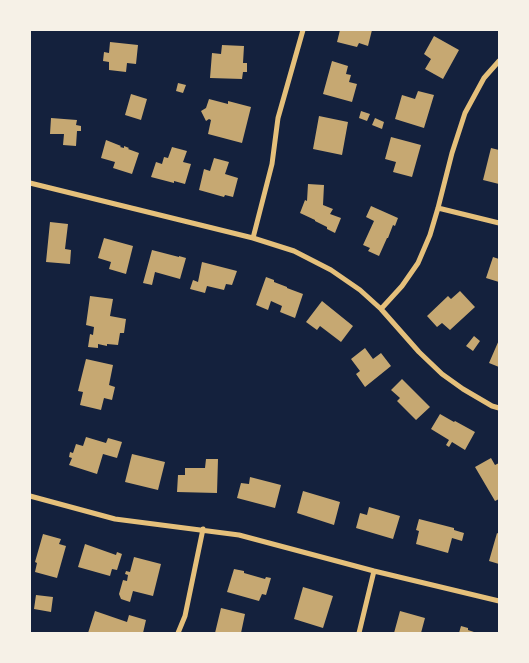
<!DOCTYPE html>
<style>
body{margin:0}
#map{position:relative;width:529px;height:663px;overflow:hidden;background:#14213d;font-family:"Crimson Pro",serif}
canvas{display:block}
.frame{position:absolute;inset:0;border:31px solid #f6f1e7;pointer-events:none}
</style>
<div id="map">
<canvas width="529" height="663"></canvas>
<div class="frame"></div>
</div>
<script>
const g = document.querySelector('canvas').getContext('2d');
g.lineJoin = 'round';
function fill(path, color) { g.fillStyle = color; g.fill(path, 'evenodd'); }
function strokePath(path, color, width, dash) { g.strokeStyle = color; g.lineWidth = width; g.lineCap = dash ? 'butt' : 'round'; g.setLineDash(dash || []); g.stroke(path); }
fill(new Path2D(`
 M 340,30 L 372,30 L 368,46 L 359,43 L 357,47 L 337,42 Z
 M 434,36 L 459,50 L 443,79 L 425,69 L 431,59 L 424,54 Z
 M 110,42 L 138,45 L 136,64 L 127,63 L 126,72 L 109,70 L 109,62 L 103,61 L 104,52 L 109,53 Z
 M 222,45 L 244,46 L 243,63 L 247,63 L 247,72 L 243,72 L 242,79 L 210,78 L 212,53 L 221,54 Z
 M 332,61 L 348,66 L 346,74 L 351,75 L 349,82 L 357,84 L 352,102 L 323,94 Z
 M 178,83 L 186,85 L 183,93 L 176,91 Z
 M 418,91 L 434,95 L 424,128 L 395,119 L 402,95 L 415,99 Z
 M 131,94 L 147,99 L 141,120 L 125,115 Z
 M 209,99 L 228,104 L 228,101 L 251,107 L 242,143 L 208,134 L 211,120 L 209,119 L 206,121 L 201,111 L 206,108 Z
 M 361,111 L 370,114 L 367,121 L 359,118 Z
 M 319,116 L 348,122 L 342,155 L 313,149 Z
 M 51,118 L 77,120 L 76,125 L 81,126 L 81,131 L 77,131 L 76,146 L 63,145 L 64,134 L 50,134 Z
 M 375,118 L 384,122 L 382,129 L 372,125 Z
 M 391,137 L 421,145 L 412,177 L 393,172 L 396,162 L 385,159 Z
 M 106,140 L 121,146 L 120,147 L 124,148 L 124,146 L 129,148 L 128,149 L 139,153 L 132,174 L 113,168 L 115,162 L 101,158 Z
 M 172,147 L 187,151 L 183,162 L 191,164 L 185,184 L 174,181 L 174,183 L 151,177 L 156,162 L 162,164 L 164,157 L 168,158 Z
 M 491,148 L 499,150 L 499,184 L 483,180 Z
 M 214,158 L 229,162 L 225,174 L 238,178 L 233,197 L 225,195 L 224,197 L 199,190 L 204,169 L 210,171 Z
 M 308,184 L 324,185 L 323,205 L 333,209 L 330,214 L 341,218 L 335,233 L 327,229 L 327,227 L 315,221 L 315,220 L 300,213 L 305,200 L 307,201 Z
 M 371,206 L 398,218 L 395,226 L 393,225 L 388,238 L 387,238 L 379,256 L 368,251 L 370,248 L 363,245 L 374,221 L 366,217 Z
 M 50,222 L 68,224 L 65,249 L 71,250 L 70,264 L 46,262 Z
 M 104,238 L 133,246 L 126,274 L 109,269 L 111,262 L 98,258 Z
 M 152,250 L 179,257 L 179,256 L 186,258 L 180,279 L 155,272 L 152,285 L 143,283 Z
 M 493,257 L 499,259 L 499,282 L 486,278 Z
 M 202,262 L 237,271 L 232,285 L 226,284 L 224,290 L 207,286 L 205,293 L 190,289 L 193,280 L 198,282 Z
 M 266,277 L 274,280 L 274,282 L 287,287 L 287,288 L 303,294 L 295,318 L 280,312 L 282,306 L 271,301 L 268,310 L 256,305 Z
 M 460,291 L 475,307 L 450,330 L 442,323 L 437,327 L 427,316 L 448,296 L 451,299 Z
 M 90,296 L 113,299 L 110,316 L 126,319 L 124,333 L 120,333 L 118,345 L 107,344 L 107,346 L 98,344 L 98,348 L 88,347 L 90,334 L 93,335 L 94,327 L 86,325 Z
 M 322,301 L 353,326 L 341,342 L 320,326 L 317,330 L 306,322 Z
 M 474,336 L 480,341 L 473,351 L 466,346 Z
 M 499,340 L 499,367 L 489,363 Z
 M 365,348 L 373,359 L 381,353 L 391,366 L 365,387 L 356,374 L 360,371 L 351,359 Z
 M 86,359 L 113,365 L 109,385 L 115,387 L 112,400 L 104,398 L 101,410 L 80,405 L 83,392 L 78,391 Z
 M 402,379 L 430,407 L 416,420 L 397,401 L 400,398 L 391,390 Z
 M 440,414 L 454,422 L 455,421 L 475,432 L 465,450 L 452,442 L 449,447 L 446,445 L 449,440 L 431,429 Z
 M 86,437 L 106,443 L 108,438 L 122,442 L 117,458 L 103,454 L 97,474 L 69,465 L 72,458 L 69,457 L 70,452 L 73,453 L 76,444 L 83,446 Z
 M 132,454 L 165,462 L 158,490 L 125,482 Z
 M 491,458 L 495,465 L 499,463 L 499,499 L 495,501 L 475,467 Z
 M 206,459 L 218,459 L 217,493 L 177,492 L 178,475 L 185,475 L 185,468 L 205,468 Z
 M 250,477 L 281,485 L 275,508 L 237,498 L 241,483 L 249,484 Z
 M 303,491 L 340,502 L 334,525 L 297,513 Z
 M 369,507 L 400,516 L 393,539 L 356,528 L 360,513 L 367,515 Z
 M 419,519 L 454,528 L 454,530 L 464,533 L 462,541 L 452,538 L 448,553 L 416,544 L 419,531 L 416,530 Z
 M 497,533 L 499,534 L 499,564 L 489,561 Z
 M 43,534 L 61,539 L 59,544 L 66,546 L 57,578 L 35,572 L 37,563 L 35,562 Z
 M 85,544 L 116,555 L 117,552 L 122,554 L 117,570 L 112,569 L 110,576 L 78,567 Z
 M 134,557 L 161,564 L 153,596 L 133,591 L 130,602 L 121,599 L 119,594 L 123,580 L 127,581 L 128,575 L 125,574 L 126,571 L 130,572 Z
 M 234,569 L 244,571 L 244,573 L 265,579 L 266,577 L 271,578 L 266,595 L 262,594 L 259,601 L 227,592 Z
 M 303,587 L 333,596 L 323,628 L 294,619 Z
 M 36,595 L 53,597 L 51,612 L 34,609 Z
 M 221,608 L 245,614 L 241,633 L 215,633 Z
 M 95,611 L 127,622 L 129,615 L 146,620 L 143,633 L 88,633 Z
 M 400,611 L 425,618 L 421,633 L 394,633 Z
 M 461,626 L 468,628 L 468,630 L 477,633 L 459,633 Z`), '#c6a872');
strokePath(new Path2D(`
 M 30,183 L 253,238 L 294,251 L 331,270 L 360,290 L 381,309 L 419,352 L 442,374 L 463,389 L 492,406 L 499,408
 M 438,208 L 499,223
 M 253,238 L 272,164 L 278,118 L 303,30
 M 381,309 L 402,286 L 418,263 L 430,235 L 438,208 L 452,153 L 465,113 L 484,78 L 499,61
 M 30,496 L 115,519 L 239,535 L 374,571 L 499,601
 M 178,633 L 185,616 L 203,529
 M 359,633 L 374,571`), '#e5c07b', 5);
</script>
